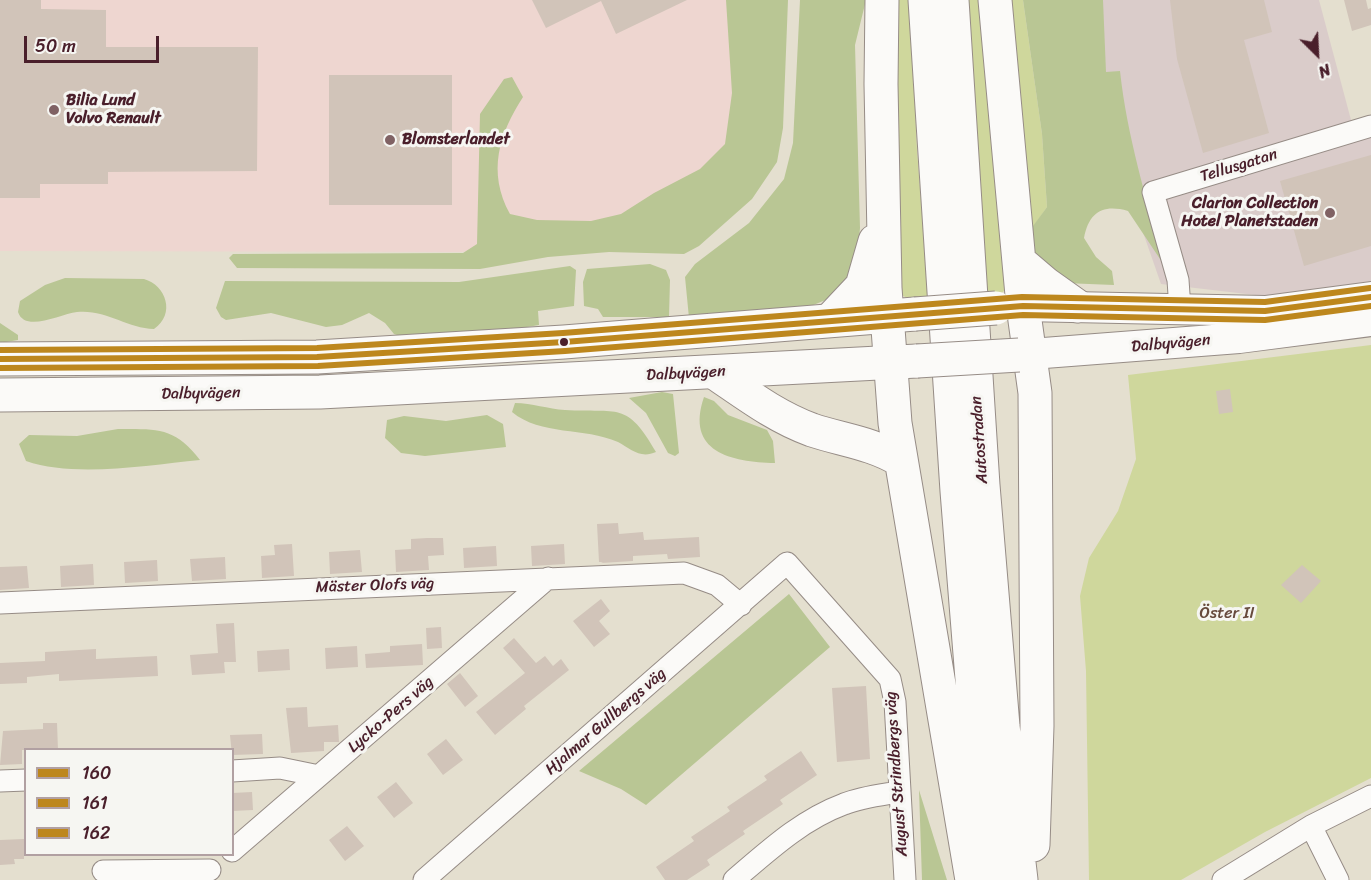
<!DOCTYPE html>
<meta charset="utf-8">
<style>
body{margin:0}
#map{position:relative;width:1371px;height:880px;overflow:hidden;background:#e4dfcf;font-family:Sriracha,sans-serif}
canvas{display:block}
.legend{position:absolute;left:24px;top:748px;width:210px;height:108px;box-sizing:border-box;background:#f6f6f2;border:2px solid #b1a0a2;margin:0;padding:8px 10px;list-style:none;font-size:18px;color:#4a1f2b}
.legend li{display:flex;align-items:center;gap:12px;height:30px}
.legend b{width:30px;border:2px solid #b1a0a2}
.north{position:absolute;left:1287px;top:24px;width:60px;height:60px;-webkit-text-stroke:4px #f6f6f2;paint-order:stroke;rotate:156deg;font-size:16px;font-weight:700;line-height:24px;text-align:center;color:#4a1f2b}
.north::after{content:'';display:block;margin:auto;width:21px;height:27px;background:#4a1f2b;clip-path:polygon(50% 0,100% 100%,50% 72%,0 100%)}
.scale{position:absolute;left:24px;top:36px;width:135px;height:27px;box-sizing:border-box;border:3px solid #4a1f2b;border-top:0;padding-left:8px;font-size:18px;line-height:21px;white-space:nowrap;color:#4a1f2b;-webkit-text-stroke:4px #f6f6f2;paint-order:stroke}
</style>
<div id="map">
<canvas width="1371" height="880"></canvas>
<ul class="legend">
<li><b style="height:8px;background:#bd871d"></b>160</li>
<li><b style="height:8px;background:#bd871d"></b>161</li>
<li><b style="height:8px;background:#bd871d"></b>162</li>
</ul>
<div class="north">N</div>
<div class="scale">50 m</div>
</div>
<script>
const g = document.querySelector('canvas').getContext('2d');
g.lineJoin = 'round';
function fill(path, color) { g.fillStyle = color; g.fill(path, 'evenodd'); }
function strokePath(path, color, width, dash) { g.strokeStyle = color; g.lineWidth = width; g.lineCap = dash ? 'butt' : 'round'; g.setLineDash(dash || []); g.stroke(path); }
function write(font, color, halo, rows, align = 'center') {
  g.font = font + ' Sriracha,sans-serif'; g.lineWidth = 6; g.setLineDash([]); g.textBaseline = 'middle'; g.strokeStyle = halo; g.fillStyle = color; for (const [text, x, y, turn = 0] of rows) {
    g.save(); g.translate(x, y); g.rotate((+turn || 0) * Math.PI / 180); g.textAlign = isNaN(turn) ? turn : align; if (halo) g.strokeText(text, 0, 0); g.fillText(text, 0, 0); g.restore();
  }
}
fill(new Path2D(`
 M 0,0 L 761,0 L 767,118 L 641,242 L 460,252 L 0,251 Z`), '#eed6d0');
fill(new Path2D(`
 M 1101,0 L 1319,0 L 1355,135 L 1371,131 L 1371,286 L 1281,298 L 1161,284 L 1109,135 Z`), '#daccca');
fill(new Path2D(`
 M 892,0 L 910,0 L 917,150 L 929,302 L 918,304 L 898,293 Z
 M 965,0 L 984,0 L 1011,286 L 993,299 L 987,299 Z
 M 1007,0 L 1023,0 L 1042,134 L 1047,207 L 1033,227 L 1027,224 Z
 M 1371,345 L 1371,778 L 1265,832 L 1181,880 L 1089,880 L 1086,671 L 1080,596 L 1089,558 L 1118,511 L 1136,459 L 1128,375 Z`), '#cfd79c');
fill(new Path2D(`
 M 726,0 L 788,0 L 783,128 L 777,162 L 752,199 L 699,246 L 684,254 L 609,252 L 548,257 L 480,269 L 237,268 L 229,258 L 233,254 L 463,253 L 477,244 L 480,114 L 504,79 L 512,77 L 523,97 C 499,134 487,172 510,214 L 537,220 L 591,221 L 621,214 L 654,193 L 700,169 L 725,144 L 732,93 Z
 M 800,0 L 866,0 L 855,45 L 860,228 L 856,270 L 833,297 L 801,310 L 689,318 L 685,277 L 695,264 L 749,223 L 784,179 L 793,143 Z
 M 1023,0 L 1103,0 L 1106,72 L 1120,71 C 1127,137 1147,198 1162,262 L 1128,211 C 1103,204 1089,212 1084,238 L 1096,257 L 1112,271 L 1114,285 L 1064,283 L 1032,257 L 1027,224 L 1033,226 L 1047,207 L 1042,134 Z
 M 650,264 L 666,270 L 670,280 L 669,317 L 603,317 L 598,309 L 584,306 L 583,282 L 587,269 Z
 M 570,266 L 576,270 L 574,306 L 538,311 L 539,325 L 491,333 L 409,339 L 394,334 L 385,323 L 369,313 L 342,325 L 326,327 L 271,313 L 226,320 L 221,317 L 216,308 L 225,281 L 459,282 Z
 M 65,278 L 144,279 C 166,285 176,314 154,329 C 127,328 105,309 77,312 C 60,314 25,333 18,312 L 20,301 L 45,285 Z
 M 0,323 L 18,335 L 18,340 L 0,343 Z
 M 662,392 L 673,394 L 679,453 L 675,456 L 668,453 L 646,413 L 629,398 Z
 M 704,397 L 714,401 L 728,415 L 767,430 L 773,441 L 775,463 C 731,462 685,452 704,397 Z
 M 515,403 C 532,403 548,409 565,410 C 618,413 627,401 656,452 C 640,459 631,449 618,442 C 584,427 541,436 512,412 Z
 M 487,415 L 503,424 L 506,447 L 425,456 L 401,453 L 385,438 L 387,420 L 404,416 L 446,421 Z
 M 118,429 C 157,429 175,427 200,460 C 148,465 75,478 26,461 L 19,444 L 29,435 L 77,436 Z
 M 789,594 L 830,647 L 646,805 L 621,789 L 579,771 Z
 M 919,790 L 947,880 L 922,880 Z`), '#b9c694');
fill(new Path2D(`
 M 0,0 L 41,0 L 41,9 L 106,10 L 106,47 L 258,47 L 257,171 L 108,172 L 108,184 L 40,184 L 40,198 L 0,198 Z
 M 532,0 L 687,0 L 616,34 L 601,1 L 546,28 Z
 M 1170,0 L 1264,0 L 1272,32 L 1244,40 L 1269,133 L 1203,153 L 1177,59 Z
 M 1344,0 L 1366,0 L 1368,9 L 1371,8 L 1371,25 L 1352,31 Z
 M 329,75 L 452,75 L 452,205 L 329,205 Z
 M 1371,155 L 1371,246 L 1304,266 L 1280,181 Z
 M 1230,389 L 1233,412 L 1219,414 L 1216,391 Z
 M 618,523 L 619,534 L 643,532 L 644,540 L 699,537 L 700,557 L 668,559 L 667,554 L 633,556 L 633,561 L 601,563 L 603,562 L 599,562 L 597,524 Z
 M 427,538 L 443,538 L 444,555 L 428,556 L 429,570 L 396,572 L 395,550 L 411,549 L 411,539 Z
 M 292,544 L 294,576 L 262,578 L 261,556 L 275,555 L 274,545 Z
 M 564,544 L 565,564 L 532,566 L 531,546 Z
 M 496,546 L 497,566 L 464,568 L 463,548 Z
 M 360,550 L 362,572 L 330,574 L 329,552 Z
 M 225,557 L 226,579 L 192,581 L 190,559 Z
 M 157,560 L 158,581 L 125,583 L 124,562 Z
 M 93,564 L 94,585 L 61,587 L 60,566 Z
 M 1302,565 L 1321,581 L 1301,603 L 1281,585 Z
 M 27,566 L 29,588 L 0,590 L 0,567 Z
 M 601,599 L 610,611 L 599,621 L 610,634 L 594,647 L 573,621 Z
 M 234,623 L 236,662 L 224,662 L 225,673 L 192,675 L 190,655 L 218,653 L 216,624 Z
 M 441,627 L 442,648 L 427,649 L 426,628 Z
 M 514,638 L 536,663 L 545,656 L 553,666 L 561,659 L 569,670 L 524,706 L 526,709 L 495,735 L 476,712 L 525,673 L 503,648 Z
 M 422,644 L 423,665 L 366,668 L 365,654 L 390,652 L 390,646 Z
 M 357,646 L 358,667 L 326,669 L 325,648 Z
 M 96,649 L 96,659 L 157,656 L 158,676 L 59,681 L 59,674 L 27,677 L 27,683 L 0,684 L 0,663 L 45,661 L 45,652 Z
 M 289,649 L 290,670 L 258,672 L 257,651 Z
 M 460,673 L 478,696 L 465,707 L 447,684 Z
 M 866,686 L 870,759 L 837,762 L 832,688 Z
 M 307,707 L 308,727 L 338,725 L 339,742 L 324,742 L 324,751 L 291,753 L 286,708 Z
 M 43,723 L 57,723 L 58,750 L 22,750 L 22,764 L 0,765 L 3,731 L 43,729 Z
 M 262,734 L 263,754 L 232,755 L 230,735 Z
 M 446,739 L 463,760 L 443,775 L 427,754 Z
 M 801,751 L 817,775 L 780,800 L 783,804 L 743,831 L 745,834 L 707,860 L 710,865 L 687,880 L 665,880 L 656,867 L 694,841 L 691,837 L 730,811 L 727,807 L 767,780 L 764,776 Z
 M 396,782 L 413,803 L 394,818 L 377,797 Z
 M 252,792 L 253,810 L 232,811 L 232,793 Z
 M 347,826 L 364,846 L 345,861 L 329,840 Z
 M 24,839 L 24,859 L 14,859 L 15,864 L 0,865 L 0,840 Z`), '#d1c4b9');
const street = new Path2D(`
 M 1180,309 L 1178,280 L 1153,192 L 1371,126
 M 0,603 L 684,573 L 717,585 L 741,605
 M 232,771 L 280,768 L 319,776
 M 0,781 L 26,780
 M 1311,826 L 1338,880
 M 232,851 L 548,578
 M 103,871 L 210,870
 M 424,880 L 787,563 L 890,679 L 895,702 L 905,880
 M 734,880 C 768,851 801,820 844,804 C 861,797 880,795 898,792
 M 1223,880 L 1311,826 L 1371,796`);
const secondary = new Path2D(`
 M 1023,306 L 1265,311 L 1371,297
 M 1031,354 L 1239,338 L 1371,321`);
const primary = new Path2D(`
 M 0,359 L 317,357 L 564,342 L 915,314
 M 0,395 L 320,392 L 917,361`);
const highway = new Path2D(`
 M 882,0 L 881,84 L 885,288 L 895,423 L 972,880
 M 925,0 L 957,491 L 976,729 L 994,880
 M 952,0 L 983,485 L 1003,726 L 1021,880
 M 995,0 L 1023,306 L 1035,393 L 1037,726 L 1033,845
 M 1019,261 L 1046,284 L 1077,306
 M 830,320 L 862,286 L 875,241
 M 715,373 C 746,394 776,417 812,430 C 842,440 872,443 900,460`);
strokePath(street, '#968c86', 23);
strokePath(secondary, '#968c86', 32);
strokePath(primary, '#968c86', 35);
strokePath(highway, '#968c86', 35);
strokePath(street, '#fbfaf8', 21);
strokePath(secondary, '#fbfaf8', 30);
strokePath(primary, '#fbfaf8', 33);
strokePath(highway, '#fbfaf8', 33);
const primaryBridge = new Path2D(`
 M 915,314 L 996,308
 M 917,361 L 1019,355`);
strokePath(primaryBridge, '#968c86', 35, []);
strokePath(primaryBridge, '#fbfaf8', 33);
strokePath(new Path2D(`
 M 0,359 L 317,357 L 564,342 L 1023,306 L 1265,311 L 1371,297`), '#bd871d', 6);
strokePath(new Path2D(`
 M 0,368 L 318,366 L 565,351 L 1023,315 L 1265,320 L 1371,306`), '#bd871d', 6);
strokePath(new Path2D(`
 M 0,350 L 317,348 L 563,333 L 1022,297 L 1265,302 L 1370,288`), '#bd871d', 6);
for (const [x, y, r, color] of [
 [54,110,6,"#806264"],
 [390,140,6,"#806264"],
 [1330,213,6,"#806264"],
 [564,342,5,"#4a1f2b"]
]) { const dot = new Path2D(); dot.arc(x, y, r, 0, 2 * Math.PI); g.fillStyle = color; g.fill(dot); strokePath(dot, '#f6f6f2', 2); }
write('bold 16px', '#4a1f2b', '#f6f6f2', [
 ["Bilia Lund",66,101],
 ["Volvo Renault",66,119],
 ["Blomsterlandet",402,140],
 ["Clarion Collection",1318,204,"right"],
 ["Hotel Planetstaden",1318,222,"right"]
], 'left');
write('16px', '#4a1f2b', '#f6f6f2', [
 ["Tellusgatan",1239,166,-17],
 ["Dalbyvägen",1171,344,-5],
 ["Dalbyvägen",686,374,-3],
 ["Dalbyvägen",201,394,-1],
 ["Autostradan",980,440,-94],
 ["Mäster Olofs väg",375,586,-2],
 ["Lycko-Pers väg",391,715,-41],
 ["Hjalmar Gullbergs väg",606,722,-41],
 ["August Strindbergs väg",897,774,-94]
]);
write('16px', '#674b3d', '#f6f6f2', [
 ["Öster II",1227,614]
]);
</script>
